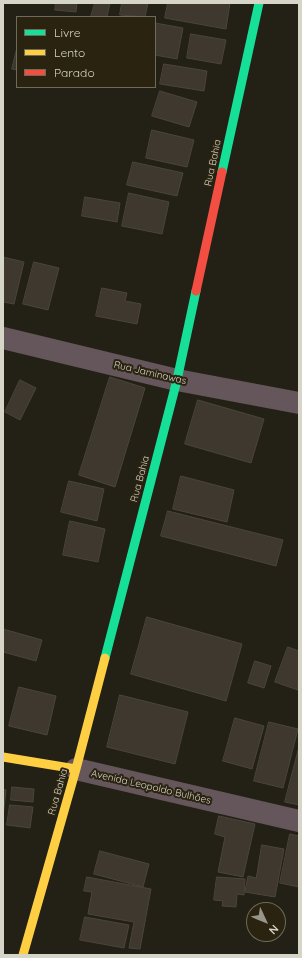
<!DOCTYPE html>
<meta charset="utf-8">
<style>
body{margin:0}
#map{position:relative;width:302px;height:958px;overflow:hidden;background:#232016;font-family:Quicksand,sans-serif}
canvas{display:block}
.frame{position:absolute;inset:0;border:4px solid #d7d4c8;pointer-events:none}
.legend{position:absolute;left:16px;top:16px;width:140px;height:72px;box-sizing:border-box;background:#292310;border:1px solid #6f6a5a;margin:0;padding:5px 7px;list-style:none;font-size:12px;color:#d7d4c8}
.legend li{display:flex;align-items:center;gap:8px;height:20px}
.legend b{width:20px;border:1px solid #6f6a5a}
.north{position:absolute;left:246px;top:902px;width:40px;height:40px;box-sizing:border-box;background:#292310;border:1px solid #6f6a5a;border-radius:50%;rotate:134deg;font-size:11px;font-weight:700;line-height:16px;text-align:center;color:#d7d4c8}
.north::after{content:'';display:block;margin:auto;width:14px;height:18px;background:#98958a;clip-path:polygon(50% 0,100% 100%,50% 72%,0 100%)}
</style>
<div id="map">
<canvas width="302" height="958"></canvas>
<div class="frame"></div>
<ul class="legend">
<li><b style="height:5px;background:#16e098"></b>Livre</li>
<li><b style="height:5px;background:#ffcf43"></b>Lento</li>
<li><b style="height:5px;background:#f24e42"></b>Parado</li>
</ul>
<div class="north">N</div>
</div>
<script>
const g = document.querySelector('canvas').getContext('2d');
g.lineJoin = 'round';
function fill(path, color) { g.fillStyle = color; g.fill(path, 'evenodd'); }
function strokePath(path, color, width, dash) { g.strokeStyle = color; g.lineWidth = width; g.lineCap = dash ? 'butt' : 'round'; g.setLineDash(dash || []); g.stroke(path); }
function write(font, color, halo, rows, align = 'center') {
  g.font = font + ' Quicksand,sans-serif'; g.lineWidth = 4; g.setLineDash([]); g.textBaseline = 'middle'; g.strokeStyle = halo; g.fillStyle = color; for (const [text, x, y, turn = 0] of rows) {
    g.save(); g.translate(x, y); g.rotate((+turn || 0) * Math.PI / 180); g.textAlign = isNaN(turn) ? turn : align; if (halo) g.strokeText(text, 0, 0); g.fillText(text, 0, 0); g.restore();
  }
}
const building = new Path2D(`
 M 56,3 L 77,3 L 76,12 L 55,10 Z
 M 95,3 L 110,3 L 107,17 L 91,17 Z
 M 122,3 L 148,3 L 145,17 L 120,15 Z
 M 168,3 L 230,3 L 226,29 L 165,18 Z
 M 155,23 L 183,28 L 177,59 L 155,55 Z
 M 191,34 L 226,40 L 221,64 L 187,58 Z
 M 17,48 L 17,70 L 12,69 Z
 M 164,64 L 207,71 L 204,91 L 160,84 Z
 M 160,91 L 197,102 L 189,127 L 152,116 Z
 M 152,130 L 194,140 L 187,167 L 146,158 Z
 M 133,162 L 183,173 L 177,196 L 127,185 Z
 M 129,193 L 169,202 L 162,234 L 122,226 Z
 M 85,197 L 120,203 L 117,222 L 82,216 Z
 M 3,257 L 24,262 L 14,304 L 3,302 Z
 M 34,262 L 59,268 L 48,310 L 23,304 Z
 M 102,288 L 127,293 L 125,301 L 141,304 L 137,324 L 96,316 Z
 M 110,377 L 145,388 L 115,487 L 79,475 Z
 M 20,380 L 36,388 L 20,420 L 5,412 Z
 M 198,400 L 264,419 L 251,463 L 185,444 Z
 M 181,476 L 234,490 L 227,522 L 173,509 Z
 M 69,481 L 104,489 L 97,521 L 61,512 Z
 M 168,511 L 283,540 L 276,566 L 161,536 Z
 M 70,521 L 105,529 L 98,562 L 63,555 Z
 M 147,617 L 242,644 L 226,701 L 131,674 Z
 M 3,629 L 42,640 L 36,661 L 3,652 Z
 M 288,647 L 299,651 L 298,690 L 275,682 Z
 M 255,661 L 271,666 L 264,688 L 248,683 Z
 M 19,687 L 56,696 L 47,735 L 9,726 Z
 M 120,695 L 188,712 L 175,764 L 107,747 Z
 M 235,718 L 264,726 L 252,769 L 223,761 Z
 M 269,722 L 298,729 L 283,788 L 254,781 Z
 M 299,747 L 299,805 L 285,802 Z
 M 12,787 L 34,789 L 33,802 L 11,800 Z
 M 3,789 L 6,790 L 3,817 Z
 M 10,805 L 33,807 L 30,828 L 7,825 Z
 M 219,816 L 255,824 L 243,877 L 218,872 L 225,837 L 215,834 Z
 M 290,834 L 299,836 L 299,887 L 280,883 Z
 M 262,845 L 284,849 L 275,897 L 245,892 L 248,876 L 256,878 Z
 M 100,851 L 149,864 L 143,887 L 94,874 Z
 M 87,877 L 151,889 L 140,949 L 129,948 L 134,922 L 88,914 L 92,892 L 84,891 Z
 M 217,877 L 245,879 L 244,895 L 237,894 L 236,907 L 222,906 L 223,901 L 214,900 Z
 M 85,917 L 129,925 L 124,948 L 80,940 Z`);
fill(building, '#3f382e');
strokePath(building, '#4a453d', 1);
strokePath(new Path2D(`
 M 3,338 L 177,380 L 299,403
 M 76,769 L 299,821`), '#64565a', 22);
strokePath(new Path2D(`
 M 222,172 L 259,3
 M 105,658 L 177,380 L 196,291`), '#16e098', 9);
strokePath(new Path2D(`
 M 3,757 L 76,769
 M 23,955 L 76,769 L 105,658`), '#ffcf43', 9);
strokePath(new Path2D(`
 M 196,291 L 222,172`), '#f24e42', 9);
write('10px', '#d7d4c8', '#292310', [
 ["Rua Bahia",213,163,-78],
 ["Rua Jaminawas",150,373,13],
 ["Rua Bahia",140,479,-75],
 ["Avenida Leopoldo Bulhões",151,787,13],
 ["Rua Bahia",58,792,-74]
]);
</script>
